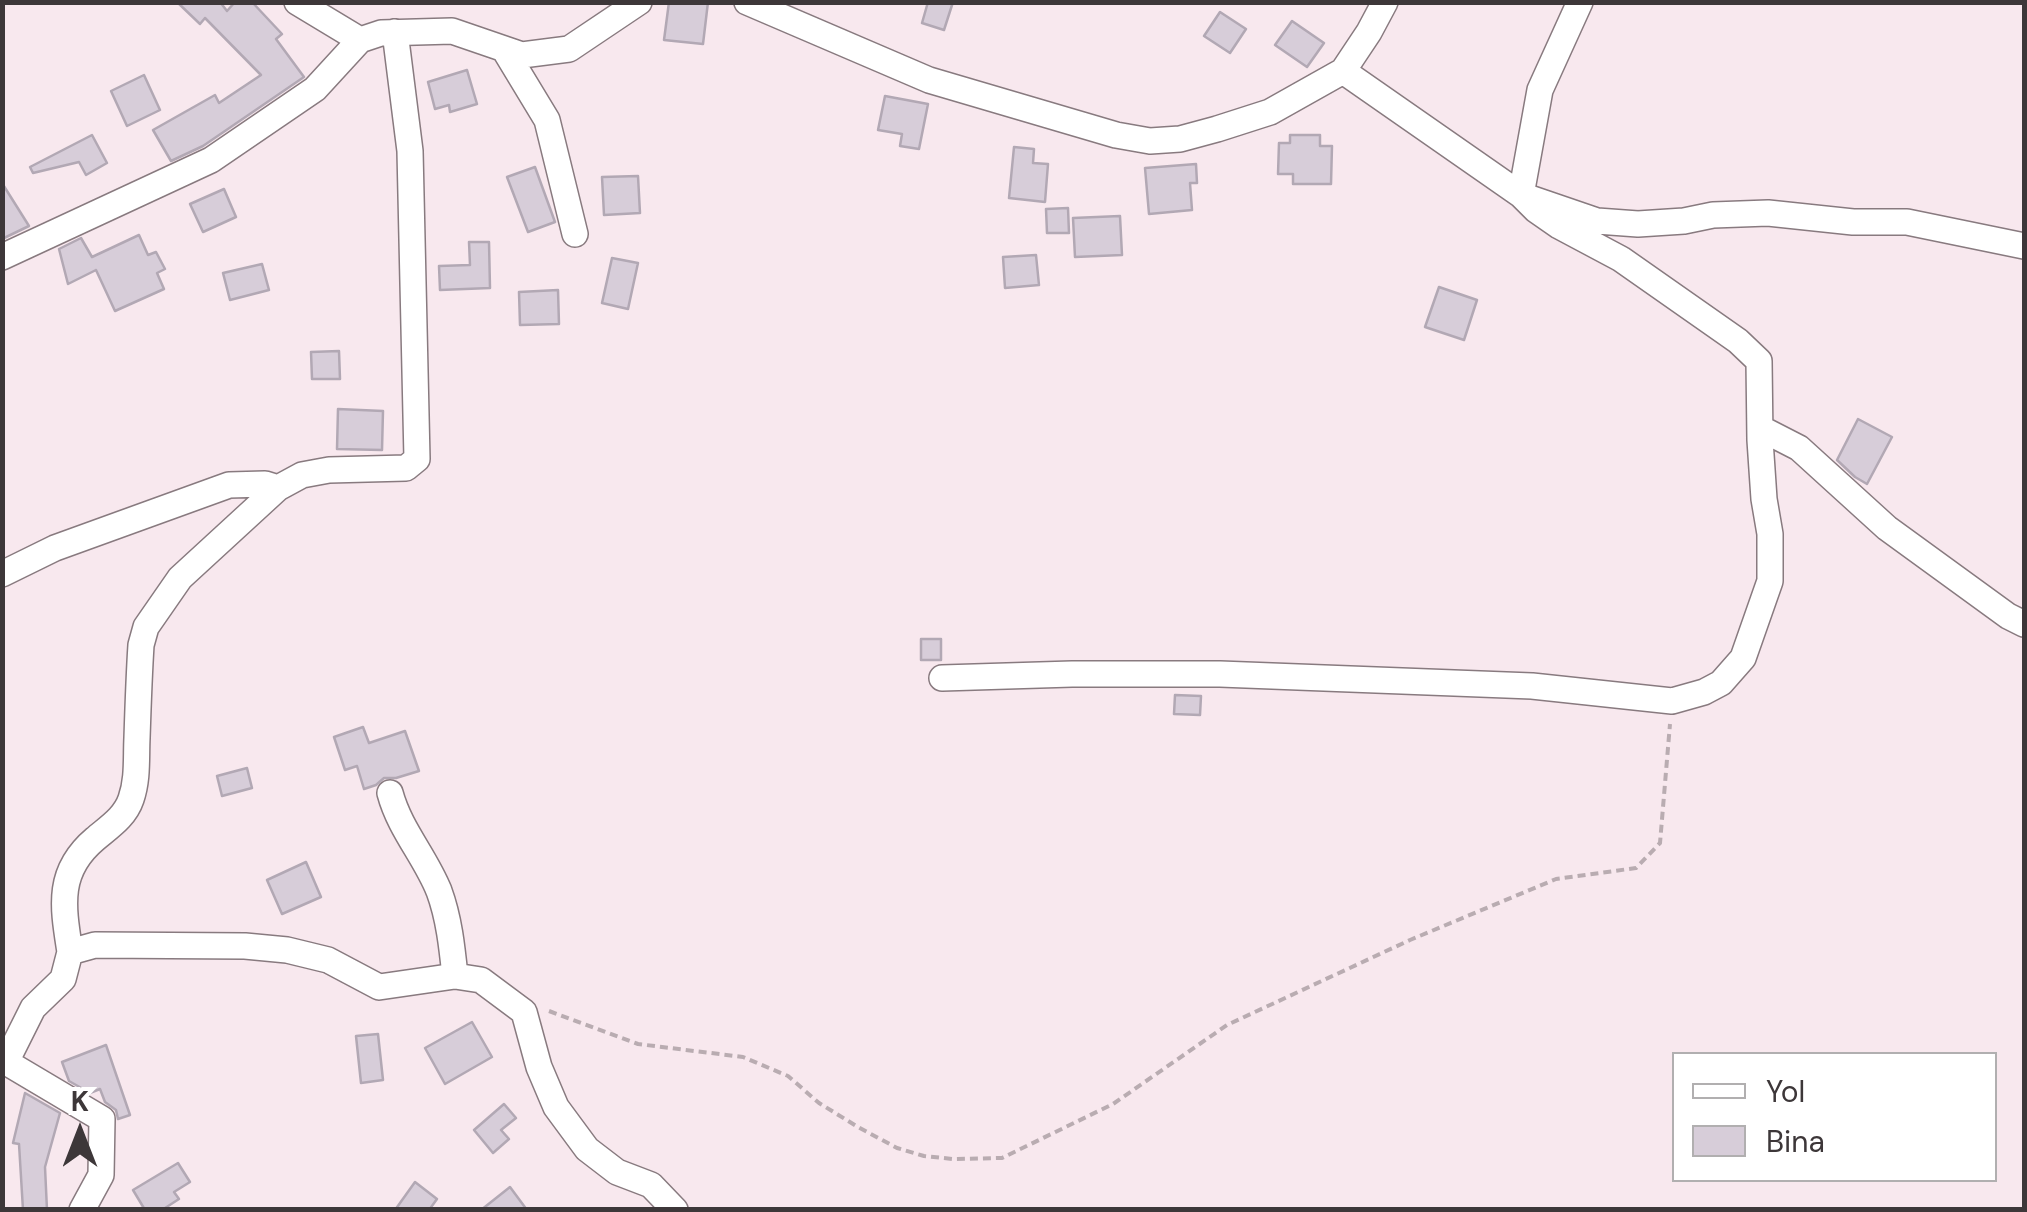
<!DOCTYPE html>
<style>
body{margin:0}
#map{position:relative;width:2027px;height:1212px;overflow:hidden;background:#f8e8ee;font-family:"DM Sans",sans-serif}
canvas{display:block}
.frame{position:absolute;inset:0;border:5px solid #3d3739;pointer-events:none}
.legend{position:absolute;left:1672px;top:1052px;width:325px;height:130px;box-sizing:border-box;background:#fff;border:2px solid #b1afb0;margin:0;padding:12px 18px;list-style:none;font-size:30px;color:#3d3739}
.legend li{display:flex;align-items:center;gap:20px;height:50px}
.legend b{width:50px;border:2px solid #b1afb0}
.north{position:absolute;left:30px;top:1082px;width:100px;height:100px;-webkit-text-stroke:8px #fff;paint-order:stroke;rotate:0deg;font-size:28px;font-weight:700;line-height:40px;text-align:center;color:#3d3739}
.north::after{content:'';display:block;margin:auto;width:35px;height:45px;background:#3d3739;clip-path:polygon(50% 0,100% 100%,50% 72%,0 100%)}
</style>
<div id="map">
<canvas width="2027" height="1212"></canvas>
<div class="frame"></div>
<ul class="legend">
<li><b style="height:12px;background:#fff"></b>Yol</li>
<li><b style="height:28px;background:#d7cdd9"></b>Bina</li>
</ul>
<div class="north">K</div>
</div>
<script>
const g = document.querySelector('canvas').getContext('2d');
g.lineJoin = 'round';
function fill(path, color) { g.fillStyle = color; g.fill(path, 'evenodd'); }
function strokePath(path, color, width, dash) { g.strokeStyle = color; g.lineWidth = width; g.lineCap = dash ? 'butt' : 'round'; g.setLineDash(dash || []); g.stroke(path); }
const building = new Path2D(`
 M 177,2 L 220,2 L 227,11 L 235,2 L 252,2 L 282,34 L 276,39 L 304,77 L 203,146 L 171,161 L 153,130 L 215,95 L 219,103 L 261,75 L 205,18 L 200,24 Z
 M 669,2 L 708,2 L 703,44 L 664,40 Z
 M 928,2 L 953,2 L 944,30 L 922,23 Z
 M 1220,12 L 1246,29 L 1230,53 L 1204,36 Z
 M 1292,21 L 1324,43 L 1307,67 L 1275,45 Z
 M 467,70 L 477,104 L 450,112 L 449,105 L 435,109 L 428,82 Z
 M 144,75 L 160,110 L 127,126 L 111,91 Z
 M 885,96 L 928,104 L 919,149 L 900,146 L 902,134 L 878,130 Z
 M 92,135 L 107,163 L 86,175 L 79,162 L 33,173 L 30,167 Z
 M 1290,135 L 1320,135 L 1320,146 L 1332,146 L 1331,184 L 1293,184 L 1293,174 L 1278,174 L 1279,143 L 1290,143 Z
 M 1014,147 L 1034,149 L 1033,163 L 1048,164 L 1045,202 L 1009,198 Z
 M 1196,164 L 1197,183 L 1190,183 L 1192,210 L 1149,214 L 1145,168 Z
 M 535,167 L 555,222 L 528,232 L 507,177 Z
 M 638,176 L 640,213 L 604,215 L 602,177 Z
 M 2,183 L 29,226 L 2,239 Z
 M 224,189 L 236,217 L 203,232 L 190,204 Z
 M 1068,208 L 1069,233 L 1047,233 L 1046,209 Z
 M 1120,216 L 1122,255 L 1075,257 L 1073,218 Z
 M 139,235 L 148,255 L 156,252 L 165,269 L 157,273 L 164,289 L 115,311 L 96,270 L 68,284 L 59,249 L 81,238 L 92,257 Z
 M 469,242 L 489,242 L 490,288 L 440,290 L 439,266 L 470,265 Z
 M 1036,255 L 1039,285 L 1005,288 L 1003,257 Z
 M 612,258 L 638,263 L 628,309 L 602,303 Z
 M 262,264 L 269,290 L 230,300 L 223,273 Z
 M 1439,287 L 1477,300 L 1464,340 L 1425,327 Z
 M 558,290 L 559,324 L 520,325 L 519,292 Z
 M 339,351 L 340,379 L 312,379 L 311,352 Z
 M 338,409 L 383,411 L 382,450 L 337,449 Z
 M 1858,419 L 1892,437 L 1867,484 L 1855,477 L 1837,460 Z
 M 921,639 L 941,639 L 941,660 L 921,660 Z
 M 1175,695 L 1201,696 L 1200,715 L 1174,714 Z
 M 363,727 L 369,743 L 405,731 L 419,771 L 396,778 L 384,778 L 376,785 L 364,789 L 357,766 L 345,770 L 334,737 Z
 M 247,768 L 252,788 L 222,796 L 217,776 Z
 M 306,862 L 321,897 L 282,914 L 267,880 Z
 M 472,1022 L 492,1057 L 445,1084 L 425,1048 Z
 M 378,1034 L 383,1080 L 361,1083 L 356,1036 Z
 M 106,1045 L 130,1115 L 118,1119 L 116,1110 L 105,1102 L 100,1089 L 90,1093 L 69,1081 L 62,1062 Z
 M 25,1093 L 60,1113 L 45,1167 L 47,1210 L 23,1210 L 19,1144 L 13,1143 Z
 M 504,1104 L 516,1118 L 501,1130 L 509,1139 L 493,1153 L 474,1130 Z
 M 178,1163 L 190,1182 L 174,1192 L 179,1199 L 162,1210 L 145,1210 L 133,1190 Z
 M 415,1182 L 437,1199 L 429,1210 L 395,1210 Z
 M 510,1187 L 527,1210 L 481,1210 Z`);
fill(building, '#d7cdd9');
strokePath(building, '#b2a8b4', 2.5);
const minor = new Path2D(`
 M 297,2 L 360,40
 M 747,2 L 929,80 L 1116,135 L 1150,141 L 1180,139 L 1217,129 L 1270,112 L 1343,71 L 1369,32 L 1385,2
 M 504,49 L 547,120 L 575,234
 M 1343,71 L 1521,195 L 1597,221 L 1638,224 L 1684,221 L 1713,215 L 1768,213 L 1853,222 L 1907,222 L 2024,246
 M 2,257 L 211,160 L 315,89 L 360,40 L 381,33 L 452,31 L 522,55 L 569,49 L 639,2
 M 1760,428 L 1799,448 L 1887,528 L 2008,616 L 2024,624
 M 2,574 L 55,548 L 229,485 L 265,484 L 278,488
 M 942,678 L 1072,674 L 1220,674 L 1532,686 L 1672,701 L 1704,692 L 1721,683 L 1743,658 L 1770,581 L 1770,534 L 1764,499 L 1760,440 L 1759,361 L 1738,341 L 1621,259 L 1559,226 L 1536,210 L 1521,195 L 1540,90 L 1580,2
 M 390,793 C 400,830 425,856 439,891 C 449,918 452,947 455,976
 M 70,952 C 63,907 56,872 95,839 C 109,827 125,817 131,799 C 138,779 136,758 137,738 C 138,707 139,676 141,645 L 146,627 L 180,578 L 278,488 L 302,475 L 329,470 L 406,468 L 417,459 L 410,151 L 395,32
 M 6,1062 L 102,1119 L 101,1175 L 82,1210
 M 2,1063 L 6,1062 L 33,1008 L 63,979 L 70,952 L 95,945 L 245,946 L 287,950 L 328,960 L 379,987 L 455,976 L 481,980 L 524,1012 L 539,1067 L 556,1107 L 587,1149 L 617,1172 L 651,1185 L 675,1210`);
strokePath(minor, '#887a7f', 28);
strokePath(new Path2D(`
 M 549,1011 L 638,1044 L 743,1057 L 788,1076 L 819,1103 L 858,1127 L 897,1148 L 924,1156 L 953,1159 L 1002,1158 L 1113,1104 L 1227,1025 L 1410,940 L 1556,879 L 1636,868 L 1660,843 L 1670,724`), '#b9acb1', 4, [8, 5]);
strokePath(minor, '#fff', 25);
</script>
